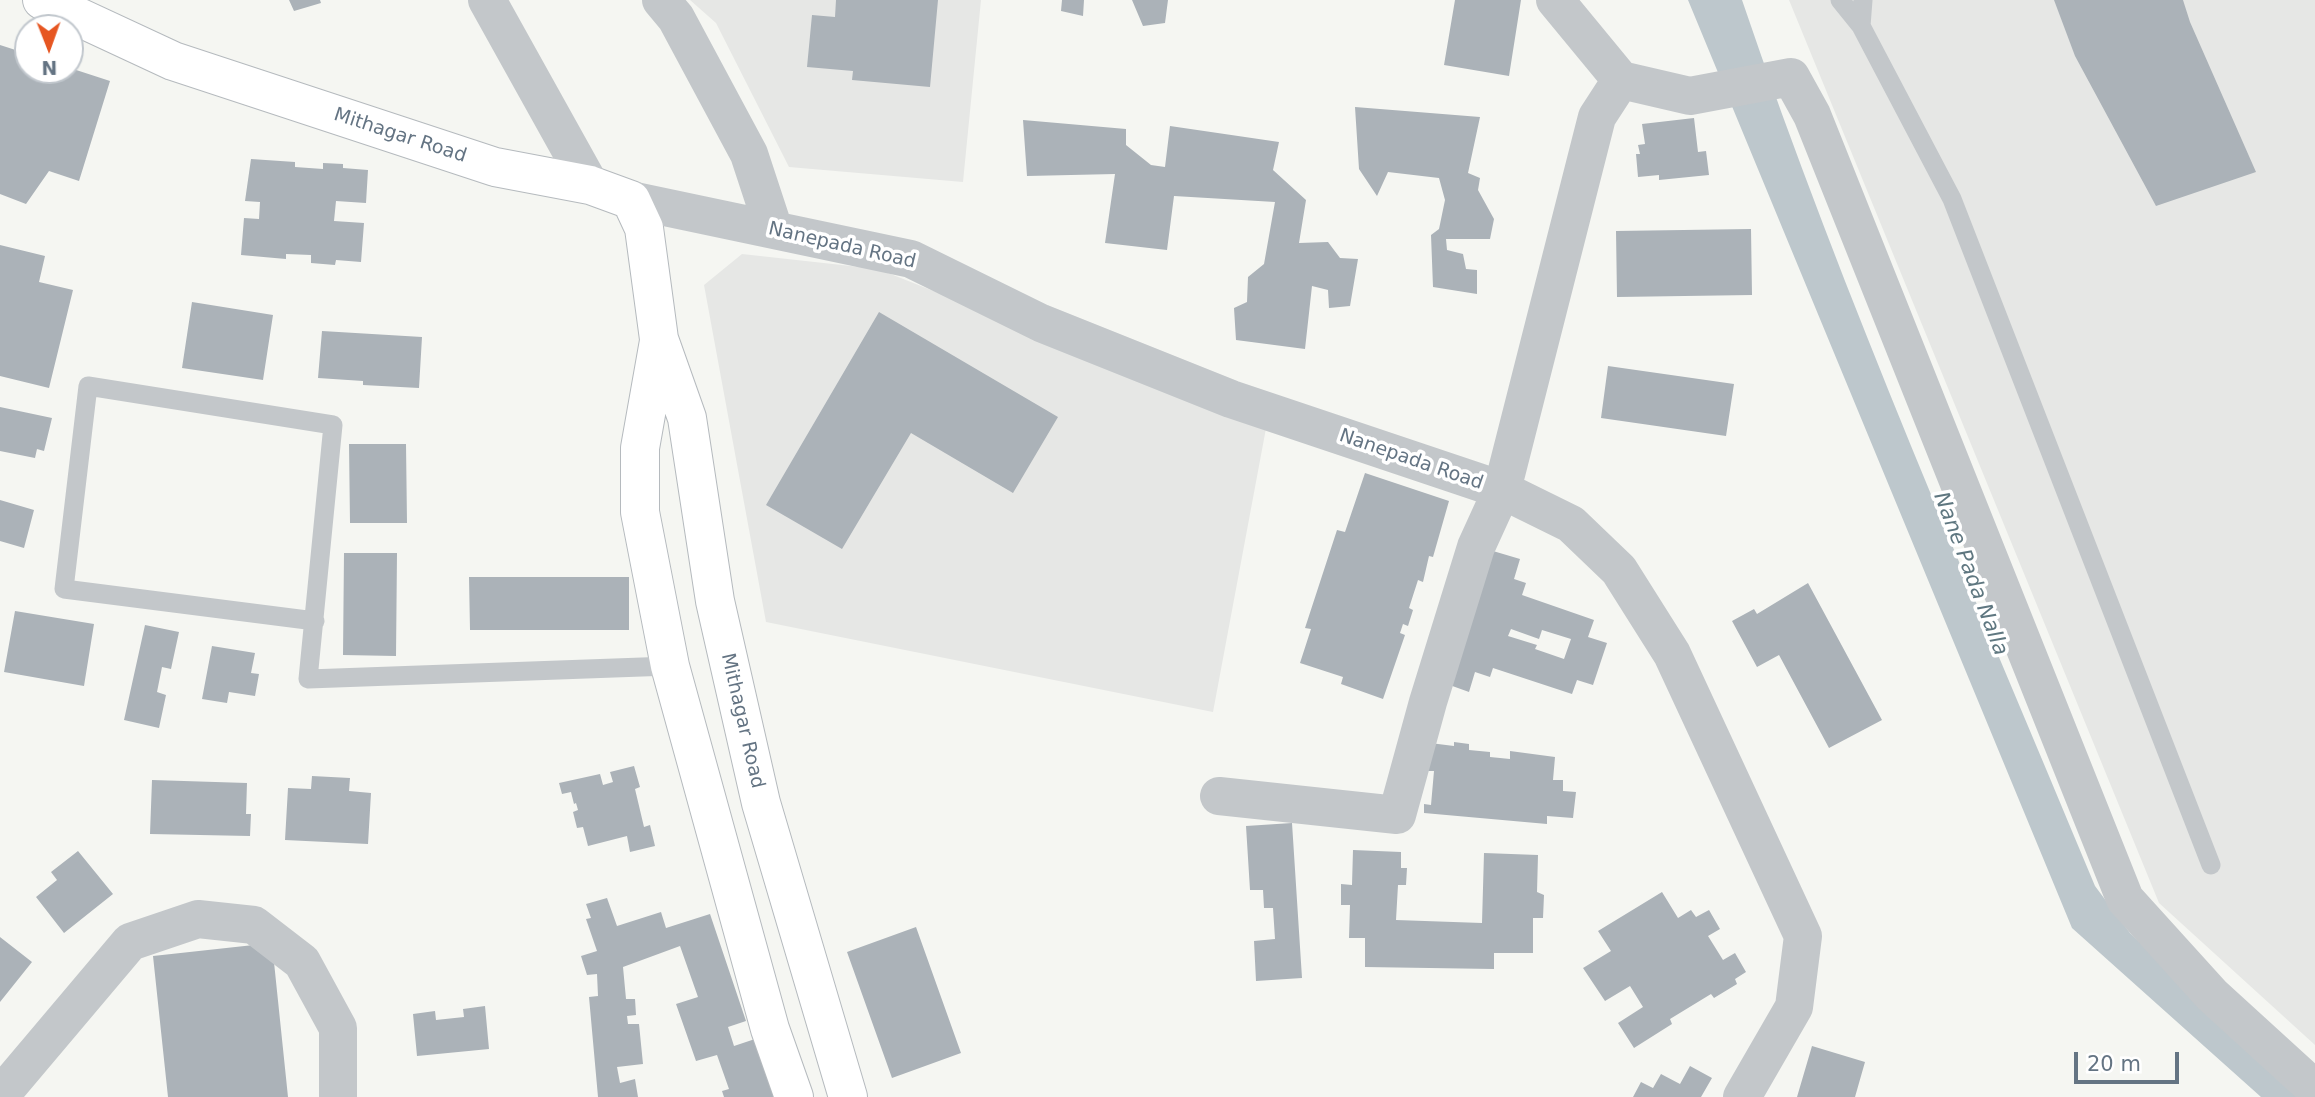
<!DOCTYPE html>
<style>
body{margin:0}
#map{position:relative;width:2315px;height:1097px;overflow:hidden;background:#f5f6f2;font-family:"DejaVu Sans",sans-serif}
canvas{display:block}
.north{position:absolute;left:14px;top:14px;width:70px;height:70px;box-sizing:border-box;background:#fff;border:2px solid #c1c7cd;border-radius:50%;rotate:179deg;font-size:19px;font-weight:700;line-height:28px;text-align:center;color:#647483}
.north::after{content:'';display:block;margin:auto;width:24px;height:32px;background:#e65621;clip-path:polygon(50% 0,100% 100%,50% 72%,0 100%)}
.scale{position:absolute;left:2074px;top:1052px;width:105px;height:32px;box-sizing:border-box;border:4px solid #647483;border-top:0;padding-left:9px;font-size:21px;line-height:24px;white-space:nowrap;color:#647483;-webkit-text-stroke:5px #fff;paint-order:stroke}
</style>
<div id="map">
<canvas width="2315" height="1097"></canvas>
<div class="north">N</div>
<div class="scale">20 m</div>
</div>
<script>
const g = document.querySelector('canvas').getContext('2d');
g.lineJoin = 'round';
function fill(path, color) { g.fillStyle = color; g.fill(path, 'evenodd'); }
function strokePath(path, color, width, dash) { g.strokeStyle = color; g.lineWidth = width; g.lineCap = dash ? 'butt' : 'round'; g.setLineDash(dash || []); g.stroke(path); }
function write(font, color, halo, rows, align = 'center') {
  g.font = font + ' "DejaVu Sans",sans-serif'; g.lineWidth = 7; g.setLineDash([]); g.textBaseline = 'middle'; g.strokeStyle = halo; g.fillStyle = color; for (const [text, x, y, turn = 0] of rows) {
    g.save(); g.translate(x, y); g.rotate((+turn || 0) * Math.PI / 180); g.textAlign = isNaN(turn) ? turn : align; if (halo) g.strokeText(text, 0, 0); g.fillText(text, 0, 0); g.restore();
  }
}
fill(new Path2D(`
 M 690,0 L 981,0 L 963,182 L 789,167 L 716,23 Z
 M 1789,0 L 2315,0 L 2315,1045 L 2159,903 Z
 M 742,254 L 878,269 L 1267,423 L 1213,712 L 766,622 L 704,285 Z`), '#e6e7e5');
fill(new Path2D(`
 M 1688,0 L 1742,0 C 1844,301 1973,592 2095,886 L 2130,933 L 2302,1097 L 2261,1097 L 2072,928 Z`), '#bdc7cc');
fill(new Path2D(`
 M 289,0 L 320,0 L 321,3 L 294,11 Z
 M 836,0 L 938,0 L 930,87 L 852,80 L 853,71 L 807,67 L 812,15 L 835,17 Z
 M 1062,0 L 1084,0 L 1083,16 L 1061,11 Z
 M 1132,0 L 1168,0 L 1165,23 L 1143,26 Z
 M 1455,0 L 1521,0 L 1509,76 L 1444,65 Z
 M 2054,0 L 2183,0 L 2190,22 L 2256,172 L 2156,206 L 2075,56 Z
 M 0,45 L 28,54 L 28,70 L 70,70 L 70,68 L 110,81 L 79,181 L 49,171 L 26,204 L 0,194 Z
 M 1355,107 L 1480,117 L 1468,173 L 1480,178 L 1478,190 L 1494,219 L 1490,239 L 1446,239 L 1447,250 L 1463,254 L 1466,269 L 1477,270 L 1477,294 L 1433,287 L 1431,235 L 1439,229 L 1445,200 L 1439,178 L 1388,172 L 1377,196 L 1359,169 Z
 M 1694,118 L 1698,152 L 1706,151 L 1709,175 L 1659,180 L 1659,175 L 1638,177 L 1636,154 L 1640,154 L 1638,145 L 1645,144 L 1642,124 Z
 M 1023,120 L 1126,129 L 1126,145 L 1151,165 L 1165,167 L 1170,126 L 1279,142 L 1273,170 L 1306,200 L 1299,243 L 1328,242 L 1340,258 L 1358,259 L 1350,306 L 1329,308 L 1328,290 L 1312,286 L 1305,349 L 1236,340 L 1234,308 L 1247,302 L 1248,277 L 1264,264 L 1275,202 L 1174,196 L 1167,250 L 1105,243 L 1115,174 L 1027,176 Z
 M 251,159 L 295,162 L 295,167 L 323,169 L 323,163 L 343,164 L 343,168 L 368,170 L 366,203 L 336,201 L 334,221 L 364,223 L 361,262 L 336,260 L 335,265 L 311,263 L 311,255 L 286,254 L 286,259 L 241,255 L 244,218 L 259,219 L 260,202 L 245,201 Z
 M 1751,229 L 1752,295 L 1617,297 L 1616,231 Z
 M 0,245 L 45,256 L 39,282 L 73,290 L 49,388 L 0,376 Z
 M 192,302 L 273,315 L 263,380 L 182,368 Z
 M 879,312 L 1058,417 L 1013,493 L 911,433 L 842,549 L 766,505 Z
 M 322,331 L 422,337 L 419,388 L 363,385 L 363,381 L 318,378 Z
 M 1608,366 L 1734,384 L 1726,436 L 1601,418 Z
 M 0,407 L 52,418 L 44,451 L 37,449 L 35,458 L 0,451 Z
 M 349,444 L 406,444 L 407,523 L 350,523 Z
 M 1365,473 L 1449,501 L 1433,557 L 1429,556 L 1423,582 L 1418,580 L 1409,608 L 1413,610 L 1408,626 L 1403,624 L 1400,633 L 1405,635 L 1383,699 L 1341,684 L 1343,677 L 1300,663 L 1311,629 L 1305,628 L 1337,530 L 1345,532 Z
 M 0,500 L 34,510 L 24,548 L 0,541 Z
 M 1493,551 L 1520,559 L 1514,579 L 1526,583 L 1522,595 L 1594,620 L 1588,637 L 1607,643 L 1593,685 L 1577,680 L 1572,694 L 1493,668 L 1490,677 L 1475,672 L 1469,692 L 1444,683 ZM 1511,629 L 1539,639 L 1542,630 L 1571,639 L 1564,659 L 1535,649 L 1537,645 L 1508,636 Z
 M 344,553 L 397,553 L 396,656 L 343,655 Z
 M 469,577 L 629,577 L 629,630 L 470,630 Z
 M 1808,583 L 1882,720 L 1829,748 L 1779,655 L 1757,667 L 1732,621 L 1754,609 L 1757,614 Z
 M 15,611 L 94,624 L 84,686 L 4,672 Z
 M 145,625 L 179,632 L 171,669 L 162,667 L 157,692 L 166,695 L 159,728 L 124,720 Z
 M 212,646 L 255,653 L 251,673 L 259,674 L 255,696 L 229,692 L 227,703 L 202,699 Z
 M 1454,742 L 1469,744 L 1469,750 L 1490,752 L 1490,757 L 1510,759 L 1510,751 L 1555,757 L 1553,780 L 1563,780 L 1563,791 L 1576,792 L 1573,818 L 1547,816 L 1547,824 L 1424,813 L 1424,804 L 1431,805 L 1434,771 L 1428,771 L 1430,743 L 1454,746 Z
 M 634,766 L 640,787 L 635,789 L 644,827 L 650,825 L 655,846 L 630,852 L 627,836 L 588,846 L 583,827 L 577,828 L 573,812 L 578,810 L 576,803 L 574,804 L 571,792 L 562,794 L 559,783 L 600,774 L 603,785 L 613,782 L 610,772 Z
 M 312,776 L 350,778 L 349,791 L 371,793 L 368,844 L 285,840 L 288,788 L 311,789 Z
 M 152,780 L 247,783 L 246,814 L 251,814 L 250,836 L 150,834 Z
 M 1292,823 L 1302,978 L 1256,981 L 1254,941 L 1275,939 L 1273,908 L 1264,908 L 1263,890 L 1250,890 L 1246,826 Z
 M 1353,850 L 1401,852 L 1401,868 L 1407,868 L 1406,885 L 1398,885 L 1396,920 L 1482,923 L 1484,853 L 1538,855 L 1537,892 L 1544,895 L 1543,918 L 1533,918 L 1533,953 L 1494,953 L 1494,969 L 1365,967 L 1365,938 L 1349,938 L 1350,905 L 1341,905 L 1341,884 L 1352,885 Z
 M 78,851 L 113,894 L 64,933 L 36,897 L 57,880 L 51,872 Z
 M 1662,892 L 1678,918 L 1691,910 L 1696,917 L 1709,910 L 1720,929 L 1708,936 L 1723,960 L 1735,953 L 1746,972 L 1735,979 L 1737,984 L 1714,998 L 1711,994 L 1670,1019 L 1672,1024 L 1634,1048 L 1618,1023 L 1643,1007 L 1630,986 L 1605,1001 L 1583,968 L 1611,951 L 1598,931 Z
 M 607,898 L 617,926 L 661,912 L 666,928 L 710,914 L 746,1021 L 728,1027 L 734,1046 L 758,1038 L 778,1097 L 724,1097 L 722,1091 L 729,1089 L 717,1055 L 696,1061 L 676,1004 L 698,997 L 680,946 L 623,967 L 626,999 L 635,999 L 636,1015 L 627,1016 L 628,1024 L 639,1024 L 643,1064 L 617,1067 L 620,1083 L 635,1079 L 638,1097 L 598,1097 L 589,997 L 598,996 L 597,974 L 587,975 L 581,956 L 597,951 L 586,919 L 591,918 L 586,904 Z
 M 916,927 L 961,1053 L 892,1078 L 847,952 Z
 M 0,937 L 32,962 L 0,1002 Z
 M 272,943 L 288,1097 L 168,1097 L 153,956 Z
 M 485,1006 L 489,1049 L 417,1056 L 413,1014 L 435,1011 L 436,1020 L 464,1017 L 463,1009 Z
 M 1812,1046 L 1865,1062 L 1855,1097 L 1797,1097 Z
 M 1690,1066 L 1712,1078 L 1701,1097 L 1633,1097 L 1641,1082 L 1653,1088 L 1661,1074 L 1680,1084 Z`), '#abb2b8');
const secondary = new Path2D(`
 M 42,0 L 173,61 L 495,167 L 590,185 L 631,200 L 644,228 L 659,339 L 687,418 L 715,601 L 761,803 L 848,1097
 M 659,341 L 640,448 L 640,512 L 670,666 L 770,1029 L 794,1097`);
strokePath(secondary, '#b5babe', 40);
strokePath(new Path2D(`
 M 1840,0 L 1861,26 L 1952,199 L 2211,865
 M 1861,26 L 1863,0
 M 315,621 L 64,589 L 88,386 L 333,425 L 308,679 L 670,666`), '#c3c7ca', 19);
strokePath(new Path2D(`
 M 487,0 L 590,185
 M 661,0 L 676,18 L 749,154 L 774,230
 M 1555,0 L 1621,80
 M 631,200 L 911,259 L 1041,323 L 1231,399 L 1502,490 L 1571,524 L 1619,570 L 1672,654 L 1803,936 L 1794,1007 L 1742,1097
 M 1219,796 L 1397,815 L 1428,702 L 1476,547 L 1502,490 L 1597,117 L 1621,80 L 1690,96 L 1791,77 L 1812,115 L 2125,899 L 2212,995 L 2315,1089
 M 0,1096 L 130,942 L 198,919 L 254,925 L 302,962 L 338,1028 L 338,1097`), '#c3c7ca', 38);
strokePath(secondary, '#fff', 38);
write('19px', '#647483', '#fff', [
 ["Mithagar Road",400,136,18],
 ["Nanepada Road",842,246,13],
 ["Nanepada Road",1411,460,19],
 ["Mithagar Road",742,721,77]
]);
write('italic 21px', '#5f7780', '#fff', [
 ["Nane Pada Nalla",1970,574,69]
]);
</script>
